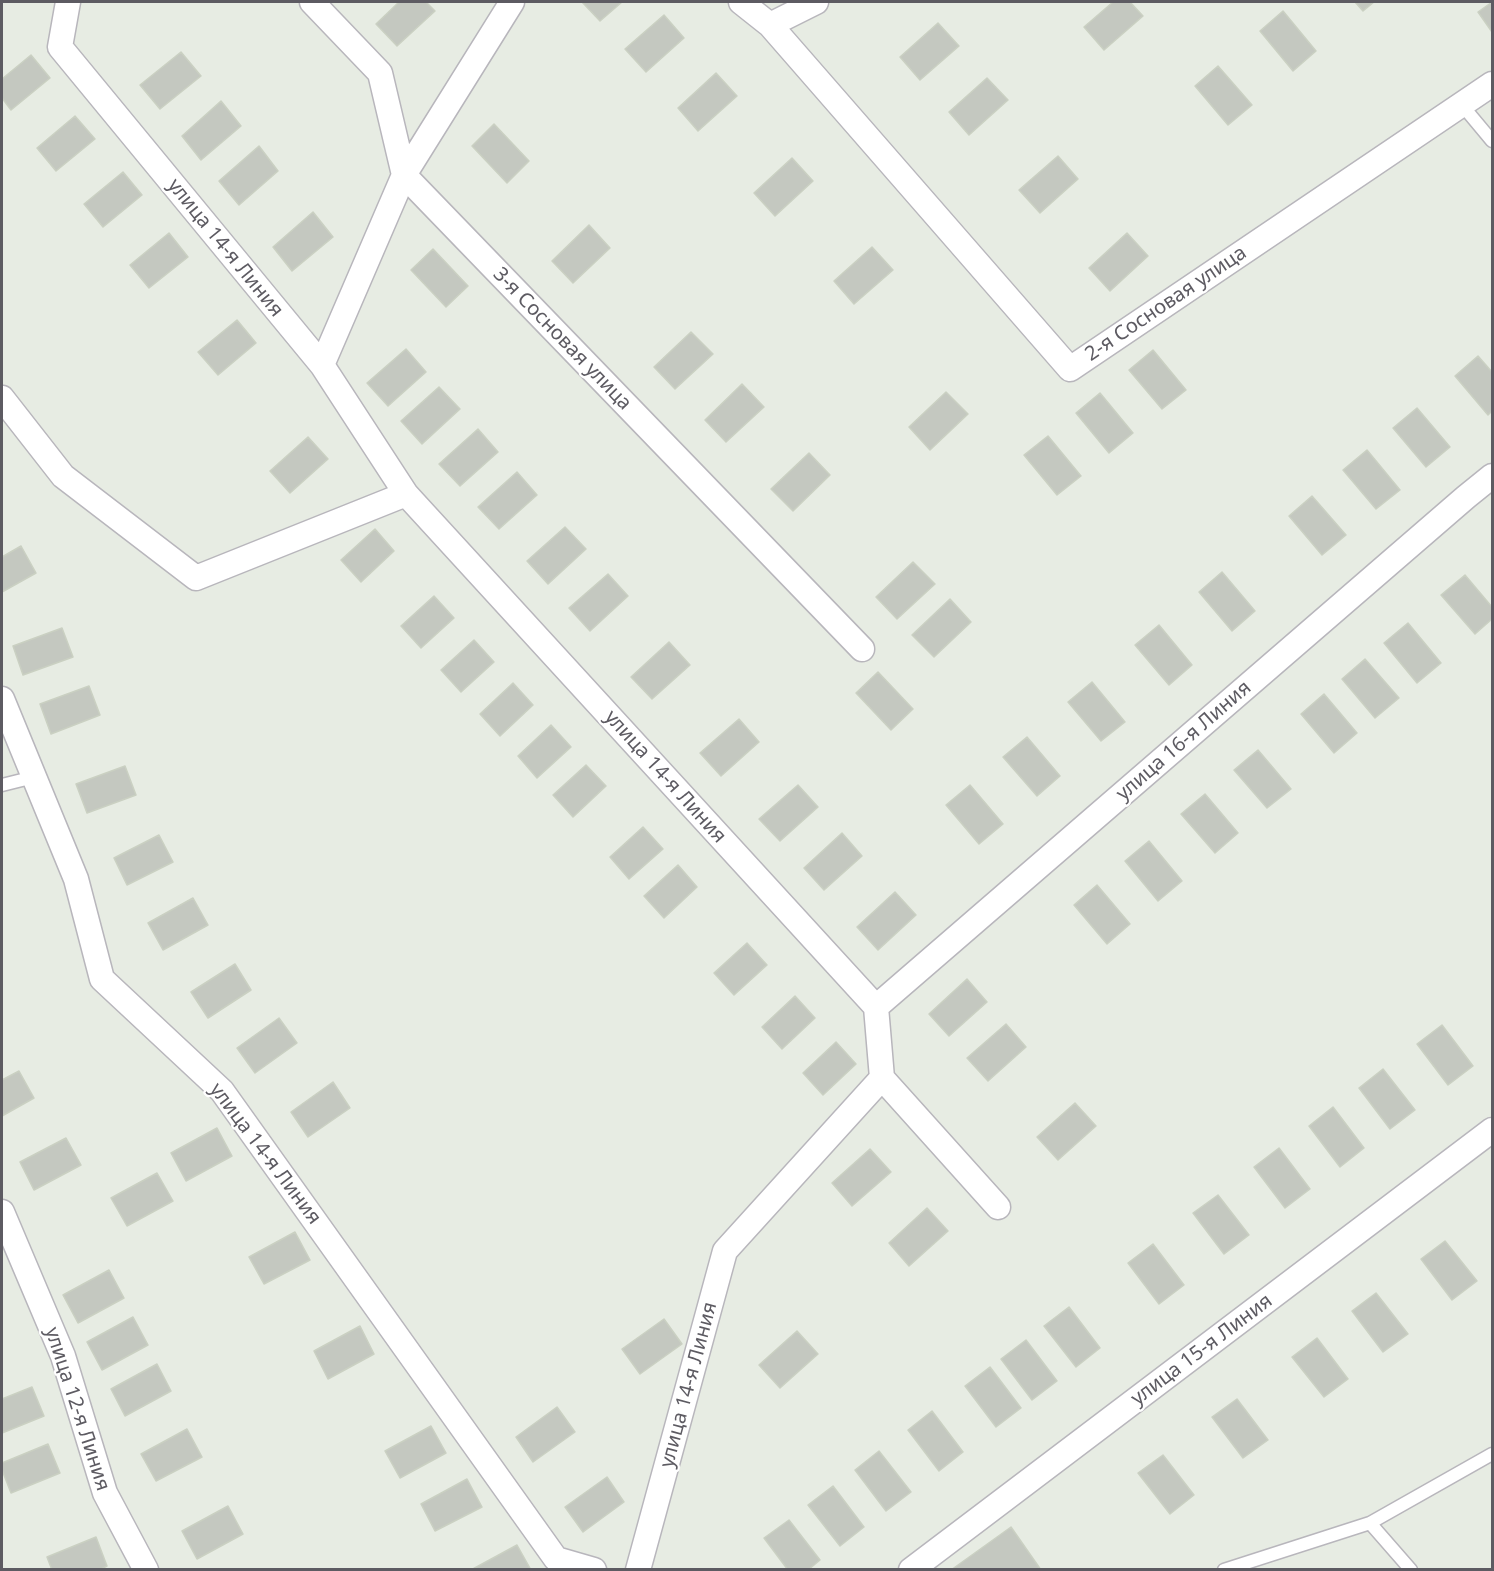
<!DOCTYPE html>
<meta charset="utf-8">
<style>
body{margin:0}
#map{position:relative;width:1494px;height:1571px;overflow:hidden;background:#e7ece3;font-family:"Noto Sans",sans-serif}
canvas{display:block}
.frame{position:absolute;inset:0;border:3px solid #5d5b62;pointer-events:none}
</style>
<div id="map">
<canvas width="1494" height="1571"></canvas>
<div class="frame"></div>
</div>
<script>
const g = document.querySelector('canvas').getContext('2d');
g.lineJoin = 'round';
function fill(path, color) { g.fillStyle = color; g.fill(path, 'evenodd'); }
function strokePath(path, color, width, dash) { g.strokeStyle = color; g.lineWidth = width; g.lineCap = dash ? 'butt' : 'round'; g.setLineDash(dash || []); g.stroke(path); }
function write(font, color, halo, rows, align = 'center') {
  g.font = font + ' "Noto Sans",sans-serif'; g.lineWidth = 4.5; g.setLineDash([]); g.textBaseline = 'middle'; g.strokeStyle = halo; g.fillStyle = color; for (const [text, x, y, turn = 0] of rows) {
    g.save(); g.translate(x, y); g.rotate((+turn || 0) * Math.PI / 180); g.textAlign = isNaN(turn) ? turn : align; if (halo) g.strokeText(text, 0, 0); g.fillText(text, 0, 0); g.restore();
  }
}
const building = new Path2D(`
 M 399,2 L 426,2 L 435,11 L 397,46 L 376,24 Z
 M 582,2 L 622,2 L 600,21 Z
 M 1113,2 L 1130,2 L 1143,16 L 1104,50 L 1084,27 Z
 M 1355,2 L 1374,2 L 1363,11 Z
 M 1492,2 L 1492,32 L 1478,12 Z
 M 1283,11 L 1316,51 L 1293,71 L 1260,31 Z
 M 664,15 L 684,38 L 646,72 L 625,49 Z
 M 938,23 L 959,46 L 920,80 L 900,57 Z
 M 181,52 L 201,76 L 160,109 L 140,85 Z
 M 31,55 L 50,78 L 11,110 L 2,98 L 2,79 Z
 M 1218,66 L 1252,105 L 1228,125 L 1195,86 Z
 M 716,73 L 737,96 L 698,131 L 678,108 Z
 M 987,78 L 1008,100 L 969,135 L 949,112 Z
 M 221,101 L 241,126 L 201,160 L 182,136 Z
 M 75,116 L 95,139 L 56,171 L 37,148 Z
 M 494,124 L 529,161 L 507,183 L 472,146 Z
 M 259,146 L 278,171 L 239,205 L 219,181 Z
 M 1058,156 L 1078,179 L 1040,213 L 1019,190 Z
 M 792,158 L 813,181 L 775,216 L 754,193 Z
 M 123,172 L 142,195 L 103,227 L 84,204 Z
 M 313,212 L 333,237 L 292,271 L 273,247 Z
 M 589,225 L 610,248 L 573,283 L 552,261 Z
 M 169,233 L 188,257 L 149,288 L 130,265 Z
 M 1127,233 L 1148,256 L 1110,291 L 1089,268 Z
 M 872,247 L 893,270 L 854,304 L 834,281 Z
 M 433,249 L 468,286 L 446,307 L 411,270 Z
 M 237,320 L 256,343 L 218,375 L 198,352 Z
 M 691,332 L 713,354 L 675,389 L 654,367 Z
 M 406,349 L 426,372 L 388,406 L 367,383 Z
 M 1153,350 L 1186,390 L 1162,409 L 1129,370 Z
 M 1478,356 L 1492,372 L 1492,411 L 1488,415 L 1455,376 Z
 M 742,384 L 764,407 L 726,442 L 705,420 Z
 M 439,387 L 460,409 L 422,444 L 401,421 Z
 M 946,392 L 968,414 L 930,450 L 909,427 Z
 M 1100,393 L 1133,433 L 1109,453 L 1076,413 Z
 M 1417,408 L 1450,447 L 1426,467 L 1393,428 Z
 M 478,429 L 498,452 L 460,486 L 439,464 Z
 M 1048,436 L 1081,476 L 1057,495 L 1024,455 Z
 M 308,437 L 328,459 L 290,493 L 270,471 Z
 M 1367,450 L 1400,490 L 1376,509 L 1343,470 Z
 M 809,453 L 830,475 L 793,511 L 771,489 Z
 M 517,472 L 537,495 L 499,529 L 478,507 Z
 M 1312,496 L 1346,535 L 1322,555 L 1289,516 Z
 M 565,527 L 586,549 L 548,584 L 527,561 Z
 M 375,529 L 394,551 L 361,582 L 341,560 Z
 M 21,546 L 36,573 L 2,592 L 2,557 Z
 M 913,562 L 935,584 L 897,619 L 876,597 Z
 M 1222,572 L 1255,611 L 1232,631 L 1199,592 Z
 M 608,574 L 628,596 L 590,631 L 569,608 Z
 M 1465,575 L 1492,607 L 1492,619 L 1475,634 L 1441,595 Z
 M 434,596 L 454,618 L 421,648 L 401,626 Z
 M 950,599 L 971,622 L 934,657 L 912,635 Z
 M 1408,623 L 1441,663 L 1417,683 L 1384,643 Z
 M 1159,625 L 1192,665 L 1169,685 L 1135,645 Z
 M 62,628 L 73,657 L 23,675 L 13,646 Z
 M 474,640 L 494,662 L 461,692 L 441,670 Z
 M 669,642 L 690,665 L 652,699 L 631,677 Z
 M 1365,659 L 1399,698 L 1375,718 L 1342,679 Z
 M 878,672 L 913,709 L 891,730 L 856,693 Z
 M 1092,682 L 1125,722 L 1101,741 L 1068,702 Z
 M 513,683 L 533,705 L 500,736 L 480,714 Z
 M 89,686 L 100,715 L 51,734 L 40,704 Z
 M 1324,694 L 1357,733 L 1334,753 L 1301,714 Z
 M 739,719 L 759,742 L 721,776 L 700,753 Z
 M 551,725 L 571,747 L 537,778 L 518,756 Z
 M 1027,737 L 1060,776 L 1037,796 L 1003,757 Z
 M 1258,750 L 1291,789 L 1267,808 L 1234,770 Z
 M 586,765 L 606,786 L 573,817 L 553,795 Z
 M 125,766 L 136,795 L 87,813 L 76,784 Z
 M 798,785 L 818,807 L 780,841 L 759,819 Z
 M 970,785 L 1003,824 L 979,844 L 946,805 Z
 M 1205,794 L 1238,833 L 1215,853 L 1181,814 Z
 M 643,827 L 663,849 L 629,879 L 610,857 Z
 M 842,833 L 862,856 L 824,890 L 804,868 Z
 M 159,835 L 173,862 L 127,885 L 114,858 Z
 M 1149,841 L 1182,881 L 1158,901 L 1125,861 Z
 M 678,865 L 697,887 L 664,918 L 644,896 Z
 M 1097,885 L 1130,924 L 1107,944 L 1074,905 Z
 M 895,892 L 916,915 L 878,950 L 857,927 Z
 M 193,898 L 208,925 L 163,950 L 148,923 Z
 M 747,943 L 767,965 L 734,995 L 714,973 Z
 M 235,964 L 251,990 L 208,1018 L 191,992 Z
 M 967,979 L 987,1002 L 949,1036 L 929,1014 Z
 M 795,996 L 815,1018 L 782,1049 L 762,1027 Z
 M 279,1018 L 297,1043 L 255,1073 L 237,1048 Z
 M 1006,1024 L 1026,1047 L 988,1081 L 967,1058 Z
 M 1442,1025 L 1473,1066 L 1448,1085 L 1417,1044 Z
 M 836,1042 L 856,1064 L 823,1095 L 803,1073 Z
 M 1383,1069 L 1415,1110 L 1390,1129 L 1359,1088 Z
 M 19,1071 L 34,1098 L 2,1116 L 2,1080 Z
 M 333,1082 L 350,1108 L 308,1137 L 291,1112 Z
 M 1075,1103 L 1096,1126 L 1058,1160 L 1037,1137 Z
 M 1333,1107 L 1364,1148 L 1340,1167 L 1309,1126 Z
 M 217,1128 L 232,1156 L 186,1181 L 171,1153 Z
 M 66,1138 L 81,1165 L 34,1190 L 20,1162 Z
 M 1279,1148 L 1310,1189 L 1285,1208 L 1254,1167 Z
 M 870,1149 L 891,1172 L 852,1206 L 832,1183 Z
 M 157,1173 L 173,1201 L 127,1226 L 111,1198 Z
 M 1218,1195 L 1249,1235 L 1224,1254 L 1193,1213 Z
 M 927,1208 L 948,1231 L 909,1266 L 889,1243 Z
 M 295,1232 L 310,1260 L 264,1284 L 249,1257 Z
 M 1445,1241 L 1477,1281 L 1452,1300 L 1421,1259 Z
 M 1153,1244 L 1184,1285 L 1159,1304 L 1128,1263 Z
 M 109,1270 L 124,1298 L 78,1323 L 63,1295 Z
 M 1376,1293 L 1408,1334 L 1383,1352 L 1352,1311 Z
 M 1069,1307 L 1100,1348 L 1076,1367 L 1044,1326 Z
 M 133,1317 L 148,1345 L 102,1370 L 87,1342 Z
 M 664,1319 L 682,1344 L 640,1374 L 622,1349 Z
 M 360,1326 L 374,1354 L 328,1379 L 314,1351 Z
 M 797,1331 L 818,1354 L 780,1388 L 759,1365 Z
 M 1317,1338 L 1348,1379 L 1324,1397 L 1292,1357 Z
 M 1026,1340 L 1057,1381 L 1032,1400 L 1001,1359 Z
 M 157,1364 L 171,1391 L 125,1416 L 111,1389 Z
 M 990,1367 L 1021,1408 L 996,1427 L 965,1386 Z
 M 32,1387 L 44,1416 L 2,1433 L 2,1399 Z
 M 1237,1399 L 1268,1440 L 1243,1458 L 1212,1417 Z
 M 557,1407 L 575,1432 L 533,1462 L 516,1437 Z
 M 932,1411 L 963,1452 L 939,1471 L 908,1430 Z
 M 431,1426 L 446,1453 L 400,1478 L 385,1451 Z
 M 187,1429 L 202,1457 L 156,1481 L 141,1454 Z
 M 48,1444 L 60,1473 L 11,1493 L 2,1470 L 2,1463 Z
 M 879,1451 L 911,1492 L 886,1511 L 855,1470 Z
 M 1163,1455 L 1194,1495 L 1170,1514 L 1138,1473 Z
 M 607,1477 L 624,1502 L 583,1532 L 565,1507 Z
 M 467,1479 L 482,1507 L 435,1531 L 421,1504 Z
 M 833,1486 L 864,1527 L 840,1546 L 808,1505 Z
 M 228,1506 L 243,1534 L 197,1559 L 182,1531 Z
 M 789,1520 L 820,1560 L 808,1570 L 788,1570 L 764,1538 Z
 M 1011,1527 L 1041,1570 L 951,1570 Z
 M 96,1537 L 107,1566 L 99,1570 L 52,1570 L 47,1557 Z
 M 517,1545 L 531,1570 L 471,1570 Z`);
fill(building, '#c4c8c0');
strokePath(building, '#cad0c2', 1.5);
const service = new Path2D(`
 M 1462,105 L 1492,141
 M 2,785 L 34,777
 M 1370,1523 L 1411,1570
 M 1224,1570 L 1370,1523 L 1492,1454`);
const minor = new Path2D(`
 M 68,2 L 60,47 L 322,365 L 406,494
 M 312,2 L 380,73 L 404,175 L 862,649
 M 741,2 L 770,25 L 1070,369 L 1492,84
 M 770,25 L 816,2
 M 322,365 L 404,175 L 512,2
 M 2,398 L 63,476 L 196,578 L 406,494 L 876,1007 L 882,1078 L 725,1251 L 638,1570
 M 2,699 L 76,879 L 102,979 L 222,1091 L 556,1559 L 594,1570
 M 876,1007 L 1466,497 L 1492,476
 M 882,1078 L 998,1207
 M 2,1212 L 63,1356 L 105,1493 L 146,1570
 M 911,1570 L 1492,1130`);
strokePath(service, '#b8b6bc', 15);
strokePath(minor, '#b8b6bc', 27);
strokePath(service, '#fff', 12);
strokePath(minor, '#fff', 24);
write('20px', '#5d5b62', '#fff', [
 ["улица 14-я Линия",225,248,51],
 ["2-я Сосновая улица",1166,304,-34],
 ["3-я Сосновая улица",562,339,46],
 ["улица 16-я Линия",1184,741,-41],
 ["улица 14-я Линия",665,777,48],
 ["улица 14-я Линия",265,1154,53],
 ["улица 15-я Линия",1202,1350,-37],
 ["улица 14-я Линия",689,1385,-75],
 ["улица 12-я Линия",77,1409,72]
]);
</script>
